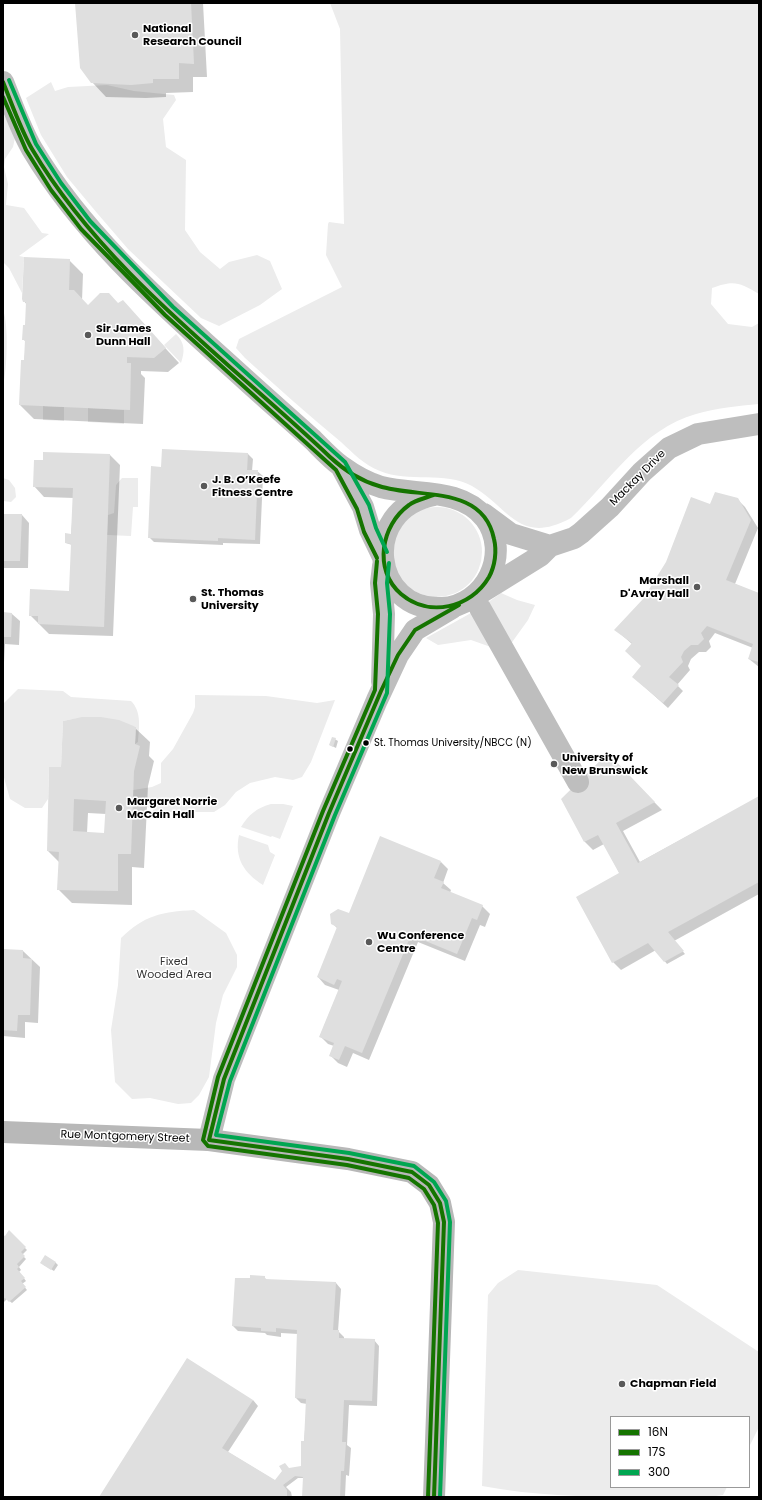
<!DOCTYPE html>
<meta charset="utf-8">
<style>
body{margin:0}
#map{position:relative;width:762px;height:1500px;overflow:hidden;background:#fff;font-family:Poppins,sans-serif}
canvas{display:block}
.frame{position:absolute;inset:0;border:4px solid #000;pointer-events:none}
.legend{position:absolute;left:610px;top:1416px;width:140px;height:72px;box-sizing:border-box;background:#fff;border:1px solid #999;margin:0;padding:5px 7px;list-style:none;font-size:12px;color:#000}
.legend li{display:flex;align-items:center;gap:8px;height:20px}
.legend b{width:20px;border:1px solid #999}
</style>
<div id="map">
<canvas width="762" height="1500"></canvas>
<div class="frame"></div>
<ul class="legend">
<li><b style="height:5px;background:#157400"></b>16N</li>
<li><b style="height:5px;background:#157400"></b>17S</li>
<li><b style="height:5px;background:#00a651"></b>300</li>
</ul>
</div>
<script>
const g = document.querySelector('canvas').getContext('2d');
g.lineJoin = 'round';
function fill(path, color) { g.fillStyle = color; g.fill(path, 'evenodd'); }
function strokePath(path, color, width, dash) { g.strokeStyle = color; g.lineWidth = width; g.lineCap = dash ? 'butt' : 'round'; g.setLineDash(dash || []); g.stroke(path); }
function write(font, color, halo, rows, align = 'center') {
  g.font = font + ' Poppins,sans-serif'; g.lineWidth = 3; g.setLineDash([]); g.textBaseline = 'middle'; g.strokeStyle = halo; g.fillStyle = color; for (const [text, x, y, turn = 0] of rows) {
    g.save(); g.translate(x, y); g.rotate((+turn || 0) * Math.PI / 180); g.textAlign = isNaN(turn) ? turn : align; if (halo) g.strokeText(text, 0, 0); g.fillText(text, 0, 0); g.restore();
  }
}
fill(new Path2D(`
 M 330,3 L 759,3 L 759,294 C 739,282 734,280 712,288 L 711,304 L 728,324 L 752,327 L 759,323 L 759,404 C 738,406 716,408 696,414 C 642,429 610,481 571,518 C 519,546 510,508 472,486 C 445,471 408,483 380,471 C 364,465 353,453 341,442 C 308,415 277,387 245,358 L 236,348 L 239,339 L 342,287 L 326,255 L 328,224 L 329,222 L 344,224 L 340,29 Z
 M 51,82 L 55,91 L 68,87 L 107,85 L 134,91 L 174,95 L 176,100 L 163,119 L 166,147 L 186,160 L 185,230 L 200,252 L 220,269 L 229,262 L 257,255 L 270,261 L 282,289 L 260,305 L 219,326 L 201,318 L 128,249 L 97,213 L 67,177 L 41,135 L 26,98 Z
 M 3,113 L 15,138 L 13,147 L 5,159 L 4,167 L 8,184 L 6,205 L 24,208 L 42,233 L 49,234 L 19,256 L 24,257 L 22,293 L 9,268 L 3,262 Z
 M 3,310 C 9,325 7,370 3,386 Z
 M 176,334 C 185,343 185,351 181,363 L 164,345 Z
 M 43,406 L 64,407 L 64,421 L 43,420 Z
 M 88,408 L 124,410 L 124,424 L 88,422 Z
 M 3,478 L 9,480 L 15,488 L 16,497 L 11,502 L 3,501 Z
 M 122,478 L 138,478 L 138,507 L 133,507 L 131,536 L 107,535 L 108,515 L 114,513 L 116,485 Z
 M392 552a45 45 0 1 1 90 0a45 45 0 1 1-90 0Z
 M 501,593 L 517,600 L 535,605 L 528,620 L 505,652 L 471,640 L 438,645 L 426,638 L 480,608 Z
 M 18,689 L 63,691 L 71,697 L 131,701 C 142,712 139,728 138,742 L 135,744 L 136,727 C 106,719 94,714 63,721 L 61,767 L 49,767 L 48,799 L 42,808 L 25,808 L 10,799 L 3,774 L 3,704 Z
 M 195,695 L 266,696 L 317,703 L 335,700 L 311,762 L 302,777 L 293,780 L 275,777 L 250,783 L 236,792 L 225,805 L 214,812 L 153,812 L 153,809 L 144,806 L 143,803 L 133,801 L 133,790 L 152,787 L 161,783 L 161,763 L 173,749 L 193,713 L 195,707 Z
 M 271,804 L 283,804 L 293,806 L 280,839 L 272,836 L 271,837 L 241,827 C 249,814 257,808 271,804 Z
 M 239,835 L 268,845 L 270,852 L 275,855 L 263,885 C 244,873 234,858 239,835 Z
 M 194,910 L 226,933 L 237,955 L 237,967 L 223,995 L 216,1023 L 209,1077 L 199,1095 L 191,1103 L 178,1104 L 150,1098 L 132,1099 L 115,1082 L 111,1030 L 118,985 L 121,938 C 145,915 161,912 194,910 Z
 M 518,1270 L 657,1285 L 759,1352 L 759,1427 L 749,1447 L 749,1417 L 611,1417 L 611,1487 L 727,1487 L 723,1495 L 709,1497 C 633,1497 557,1500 482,1486 L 488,1295 L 498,1283 Z`), '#ececec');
fill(new Path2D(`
 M 76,3 L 203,3 L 207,77 L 193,77 L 193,92 L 166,93 L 166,97 L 146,98 L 106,97 L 92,82 Z
 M 69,260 L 83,274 L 82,301 L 88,307 L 119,304 L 122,301 L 179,363 L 168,372 L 141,371 L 141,374 L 145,378 L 143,424 L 34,419 L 20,405 L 26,342 L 23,339 L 26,326 L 27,305 L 24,301 Z
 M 44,453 L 110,455 L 120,465 L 113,636 L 49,634 L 30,615 L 70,592 L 72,545 L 66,543 L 71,535 L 74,498 L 44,497 L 34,486 L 44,461 Z
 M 248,454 L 253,459 L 252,471 L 257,471 L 263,476 L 260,544 L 223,543 L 223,545 L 154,542 L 149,537 L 162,468 Z
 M 737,499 L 745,507 L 758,528 L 735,584 L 759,594 L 759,667 L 749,659 L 753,648 L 715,633 L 709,641 L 711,647 L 706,652 L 699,652 L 691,659 L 688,666 L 690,670 L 677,685 L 683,691 L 668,708 L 639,682 L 642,666 L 632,644 L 616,630 L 644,599 L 710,506 Z
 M 3,515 L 22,515 L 29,523 L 28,568 L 3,568 Z
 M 3,613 L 12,614 L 20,621 L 19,645 L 5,644 L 3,681 Z
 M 135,728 L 150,742 L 149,756 L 154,761 L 148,786 L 144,868 L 132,867 L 132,905 L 72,903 L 58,889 L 60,863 L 48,851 L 62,768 ZM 88,813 L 106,814 L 105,834 L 87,833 Z
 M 333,738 L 338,741 L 336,748 L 330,745 Z
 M 608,755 L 662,810 L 623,831 L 640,862 L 759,797 L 759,894 L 674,941 L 685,954 L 667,964 L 656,950 L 621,970 L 613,962 L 620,874 L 604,844 L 593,850 L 585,842 L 562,799 Z
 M 441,862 L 448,869 L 443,883 L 451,890 L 450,893 L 482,906 L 490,914 L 485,927 L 480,925 L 465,961 L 418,942 L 369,1060 L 353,1053 L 347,1067 L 338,1063 L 330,1055 L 334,1046 L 328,1044 L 320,1036 L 339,990 L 325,985 L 318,977 L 338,929 L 332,923 L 331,914 L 338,910 L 349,914 Z
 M 3,950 L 23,951 L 40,967 L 38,1023 L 25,1022 L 25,1038 L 3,1036 Z
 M 9,1232 L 27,1250 L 22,1255 L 26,1259 L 19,1267 L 21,1270 L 19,1272 L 26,1281 L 22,1284 L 27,1290 L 12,1303 L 7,1299 L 3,1303 L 3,1236 L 5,1237 Z
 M 55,1262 L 58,1265 L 54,1271 L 44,1265 Z
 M 264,1277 L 267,1280 L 336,1283 L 341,1289 L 338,1331 L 344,1337 L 344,1340 L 374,1340 L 379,1346 L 377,1406 L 349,1405 L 347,1445 L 351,1448 L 349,1476 L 346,1475 L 345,1497 L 303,1497 L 304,1478 L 298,1478 L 286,1487 L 291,1492 L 292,1497 L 100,1497 L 253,1400 L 258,1406 L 228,1452 L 279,1483 L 289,1469 L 302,1468 L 307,1404 L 301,1403 L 296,1398 L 298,1334 L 281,1333 L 281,1337 L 267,1335 L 265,1333 L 238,1331 L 233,1326 L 251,1279 Z`), '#0003');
fill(new Path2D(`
 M 75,3 L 191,3 L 194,64 L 179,63 L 179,79 L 153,79 L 153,83 L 131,85 L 91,83 L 80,68 Z
 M 24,257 L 70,259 L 69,290 L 74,290 L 88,305 L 100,293 L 109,293 L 118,303 L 123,300 L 166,348 L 154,358 L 127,357 L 127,363 L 131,363 L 130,410 L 19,405 L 21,360 L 24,360 L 25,340 L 22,340 L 23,325 L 25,325 L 26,302 L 23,302 L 22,299 Z
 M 162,449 L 248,453 L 247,470 L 258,470 L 255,540 L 218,538 L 218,541 L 148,538 L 151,466 L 161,467 Z
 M 43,452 L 110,454 L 104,627 L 38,624 L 38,616 L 29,616 L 30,589 L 69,591 L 71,544 L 65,543 L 65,533 L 71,534 L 73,488 L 33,487 L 34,460 L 43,460 Z
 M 715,492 L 738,498 L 751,520 L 726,580 L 759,593 L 759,662 L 748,659 L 753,644 L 707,626 L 701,633 L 704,639 L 698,645 L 691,645 L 684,651 L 681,657 L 683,662 L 669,677 L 679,685 L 663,703 L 632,677 L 641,666 L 625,651 L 632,643 L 614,630 L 643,599 L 666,562 L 691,497 L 710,504 Z
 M 3,514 L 22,514 L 20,561 L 3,561 Z
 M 3,612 L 12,613 L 11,637 L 3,637 Z
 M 82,717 L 101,717 L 119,720 L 136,727 L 135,744 L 140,746 L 134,771 L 131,854 L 118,854 L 118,891 L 57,890 L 59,852 L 47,851 L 49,767 L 61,767 L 63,721 ZM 74,799 L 106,801 L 104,833 L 73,831 Z
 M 332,737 L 336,738 L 333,747 L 329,745 Z
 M 608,753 L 655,802 L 616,823 L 638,863 L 759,796 L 759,882 L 668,932 L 684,951 L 664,962 L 648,943 L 612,963 L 576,897 L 619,873 L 598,835 L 584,842 L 561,799 Z
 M 380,836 L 441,861 L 434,878 L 444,882 L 441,888 L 483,905 L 477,920 L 472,918 L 457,954 L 411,935 L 362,1053 L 345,1046 L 339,1060 L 329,1056 L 334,1043 L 319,1037 L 342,981 L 337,979 L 334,985 L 317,977 L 337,927 L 331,924 L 330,914 L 338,909 L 349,913 Z
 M 3,949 L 23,950 L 23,958 L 32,959 L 30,1015 L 18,1015 L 17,1031 L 3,1030 Z
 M 9,1230 L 26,1247 L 21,1252 L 25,1256 L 17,1264 L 19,1267 L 17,1269 L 25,1278 L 21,1281 L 26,1287 L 9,1302 L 5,1298 L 3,1299 L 3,1235 L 5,1236 Z
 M 45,1255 L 56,1262 L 51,1270 L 40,1263 Z
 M 250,1275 L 265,1276 L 265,1279 L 336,1282 L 333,1330 L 339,1330 L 339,1338 L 375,1339 L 372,1401 L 344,1400 L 342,1442 L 346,1442 L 344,1471 L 341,1471 L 340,1497 L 302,1497 L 303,1477 L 295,1476 L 283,1485 L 287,1490 L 287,1497 L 99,1497 L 187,1358 L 253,1400 L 222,1448 L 275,1480 L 282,1471 L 279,1466 L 285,1463 L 289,1468 L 301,1466 L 301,1441 L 304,1441 L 306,1399 L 295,1398 L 297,1330 L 276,1328 L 276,1332 L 261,1331 L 261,1328 L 232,1326 L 235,1278 L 250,1278 Z`), '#dfdfdf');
strokePath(new Path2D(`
 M 3,82 C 12,104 20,128 32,149 C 87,241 169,310 247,381 C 269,401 291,420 313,440 C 322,449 331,459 341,466 C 352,474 368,483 381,487 C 416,496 460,487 485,518 C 512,554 485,606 442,608 C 372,612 358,510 434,495
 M 341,466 L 363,507 L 370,530 L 382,555
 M 484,514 L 511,534 L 550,546
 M 482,592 L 540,556 L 550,546 L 574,538 L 581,533 L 610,507 L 642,472 L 669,448 L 698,434 L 759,424
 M 480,608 L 578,782
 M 382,682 L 384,614 L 381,583 L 383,566
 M 209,1140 L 224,1079 L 329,813 L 377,700 L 398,655 L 415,630 L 452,608`), '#bebebe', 22);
strokePath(new Path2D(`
 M 3,1132 L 209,1140 L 348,1159 L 412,1172 L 429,1185 L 440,1203 L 444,1222 L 434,1497`), '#b8b8b8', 22);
strokePath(new Path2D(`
 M 3,82 C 12,104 20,128 32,149 C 103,270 229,361 330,457 C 344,470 361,481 379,486 C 418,499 483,484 494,539 C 497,551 495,566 489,577 C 471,608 429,618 401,594 C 373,570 381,525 409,505 C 415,500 426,498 434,495
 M 434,1497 L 444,1222 L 440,1203 L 429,1185 L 412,1172 L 348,1159 L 209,1140 L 224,1079 L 329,813 L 381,691 L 398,655 L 415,630 L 459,605`), '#157400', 4);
strokePath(new Path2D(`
 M 3,97 L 26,150 L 51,190 L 81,229 L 165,315 L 336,470 L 357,509 L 364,532 L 377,558
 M 377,561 L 375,583 L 378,614 L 375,690 L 323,811 L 218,1077 L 203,1140 L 208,1146 L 347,1165 L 409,1178 L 424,1189 L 434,1205 L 438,1223 L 428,1497`), '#157400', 4);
strokePath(new Path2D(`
 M 9,80 L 36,144 L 61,183 L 90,221 L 173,307 L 345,462 L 369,505 L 376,528 L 387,552
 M 389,563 L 387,583 L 390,614 L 387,693 L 335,815 L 230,1081 L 216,1135 L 349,1153 L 414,1166 L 434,1182 L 446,1201 L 450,1222 L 440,1497`), '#00a651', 4);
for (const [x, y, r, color] of [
 [135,35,4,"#595959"],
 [88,335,4,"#595959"],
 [204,486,4,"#595959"],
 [697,587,4,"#595959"],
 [193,599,4,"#595959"],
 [366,743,3.5,"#000"],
 [350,749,3.5,"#000"],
 [554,764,4,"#595959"],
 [119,808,4,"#595959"],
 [369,942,4,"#595959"],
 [622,1384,4,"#595959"]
]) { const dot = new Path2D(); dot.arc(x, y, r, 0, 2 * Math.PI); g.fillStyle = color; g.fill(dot); strokePath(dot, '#fff', 1.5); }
write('10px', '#000', '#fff', [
 ["St. Thomas University/NBCC (N)",374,743]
], 'left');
write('bold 11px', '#000', '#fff', [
 ["National",143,29],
 ["Research Council",143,42],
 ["Sir James",96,329],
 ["Dunn Hall",96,342],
 ["J. B. O’Keefe",212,480],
 ["Fitness Centre",212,493],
 ["Marshall",689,581,"right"],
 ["D'Avray Hall",689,594,"right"],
 ["St. Thomas",201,593],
 ["University",201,606],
 ["University of",562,758],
 ["New Brunswick",562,771],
 ["Margaret Norrie",127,802],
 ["McCain Hall",127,815],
 ["Wu Conference",377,936],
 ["Centre",377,949],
 ["Chapman Field",630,1384]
], 'left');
write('11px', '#000', '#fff', [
 ["Mackay Drive",638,478,-45],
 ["Rue Montgomery Street",125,1137,2]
]);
write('11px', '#333', '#fff', [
 ["Fixed",174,962],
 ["Wooded Area",174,975]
]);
</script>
